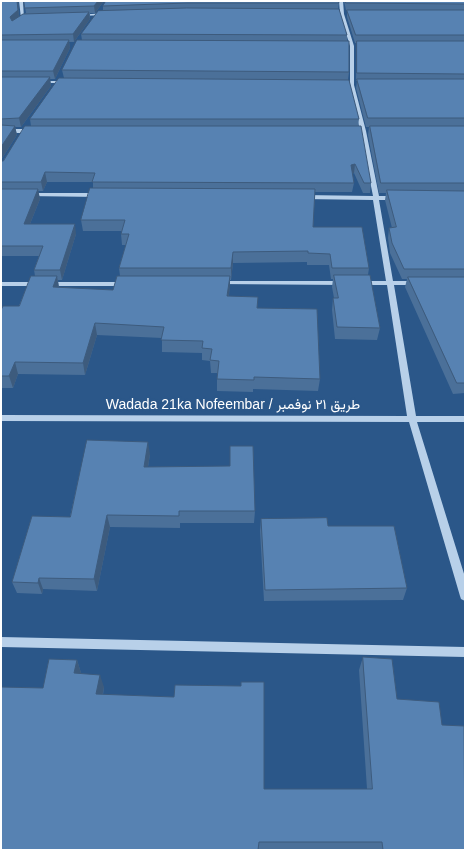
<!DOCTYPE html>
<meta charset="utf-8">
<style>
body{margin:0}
#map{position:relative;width:466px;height:851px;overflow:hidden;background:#2b5789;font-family:Arial,sans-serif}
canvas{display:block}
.frame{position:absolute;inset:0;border:2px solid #fff;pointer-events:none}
</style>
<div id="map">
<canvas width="466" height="851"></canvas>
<div class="frame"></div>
</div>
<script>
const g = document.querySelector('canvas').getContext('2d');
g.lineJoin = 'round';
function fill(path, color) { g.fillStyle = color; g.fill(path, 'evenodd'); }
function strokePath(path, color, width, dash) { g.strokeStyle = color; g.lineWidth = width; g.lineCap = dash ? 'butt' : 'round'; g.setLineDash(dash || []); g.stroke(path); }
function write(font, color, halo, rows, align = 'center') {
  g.font = font + ' Arial,Vazirmatn,sans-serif'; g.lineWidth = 4.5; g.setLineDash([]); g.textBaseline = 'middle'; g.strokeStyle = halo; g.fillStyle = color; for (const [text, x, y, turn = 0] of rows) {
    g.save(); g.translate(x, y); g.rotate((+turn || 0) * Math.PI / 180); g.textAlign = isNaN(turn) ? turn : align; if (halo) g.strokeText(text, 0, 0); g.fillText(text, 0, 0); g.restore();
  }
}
fill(new Path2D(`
 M 19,1 L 23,1 L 24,19 L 21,18 Z
 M 339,1 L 343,1 L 344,14 L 354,46 L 354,85 L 366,131 L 379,196 L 397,196 L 400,198 L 397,200 L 379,200 L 393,281 L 417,281 L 421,283 L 417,285 L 394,285 L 416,416 L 465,416 L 465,422 L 417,422 L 465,577 L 465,601 L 461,599 L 460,596 L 409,422 L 1,421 L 1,415 L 407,416 L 387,285 L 360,285 L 356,283 L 360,281 L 386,281 L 373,200 L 303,199 L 300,197 L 303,195 L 373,196 L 360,131 L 350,85 L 350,46 L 340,14 Z
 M 107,13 L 108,15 L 78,16 L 76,15 Z
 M 39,81 L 68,81 L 70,82 L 68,83 L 37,83 L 37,81 Z
 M 1,129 L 33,129 L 36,131 L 33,133 L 1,133 Z
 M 28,193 L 100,193 L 103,195 L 100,197 L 26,196 L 25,195 Z
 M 220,281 L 345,281 L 349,283 L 345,285 L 218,284 L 216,283 Z
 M 1,282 L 125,282 L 129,284 L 125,286 L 1,286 Z
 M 1,637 L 465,647 L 465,657 L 1,647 Z`), '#b8d0e9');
fill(new Path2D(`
 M 1,1 L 18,1 L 19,17 L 26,13 L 24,1 L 104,1 L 95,13 L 90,13 L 90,19 L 74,42 L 69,42 L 70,48 L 55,79 L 50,79 L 51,86 L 21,127 L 15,127 L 17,135 L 1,160 Z
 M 106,1 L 339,3 L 338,9 L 347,35 L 347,41 L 349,72 L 348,80 L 359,119 L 358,126 L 371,183 L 370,193 L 363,193 L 354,173 L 352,174 L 354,183 L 352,192 L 315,192 L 313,227 L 369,268 L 368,275 L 380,328 L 377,340 L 335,339 L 332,310 L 333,298 L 334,298 L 332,287 L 333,279 L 331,279 L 329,265 L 307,265 L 307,262 L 233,263 L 231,280 L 230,280 L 229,296 L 258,308 L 320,379 L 318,391 L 253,389 L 253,392 L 217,391 L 217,373 L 211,373 L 210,361 L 202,360 L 202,353 L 162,352 L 162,338 L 97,335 L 85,375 L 18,374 L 13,388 L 1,388 L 1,310 L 19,306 L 35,276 L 34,270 L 39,256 L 1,256 L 1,161 L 3,161 L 31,126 L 30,119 L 64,78 L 62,70 L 82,40 L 81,34 L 103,11 L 103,6 ZM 47,182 L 93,182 L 93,188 L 81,220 L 83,231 L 122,231 L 121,234 L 122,245 L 126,245 L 119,268 L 120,276 L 113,290 L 59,288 L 58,280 L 62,280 L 76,234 L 30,224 L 40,199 L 38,191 L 43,191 Z
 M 344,1 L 465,1 L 465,393 L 453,394 L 405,287 L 407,279 L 402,279 L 390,253 L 388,238 L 389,228 L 392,228 L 385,200 L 386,193 L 379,193 L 368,135 L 369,127 L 366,127 L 356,88 L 357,81 L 356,81 L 357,43 L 355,43 L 347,17 L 347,10 L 346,10 Z
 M 150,454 L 148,467 L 255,511 L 254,523 L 180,523 L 180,528 L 110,527 L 97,591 L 43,589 L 42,594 L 17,593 L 12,582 L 70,517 Z
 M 261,519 L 328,526 L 407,588 L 403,600 L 264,601 L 260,531 Z
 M 363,657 L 397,699 L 442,725 L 465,850 L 1,850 L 43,688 L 77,660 L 81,673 L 104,687 L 103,695 L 264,789 L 367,789 L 359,670 Z`), '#4b7099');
fill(new Path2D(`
 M 17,1 L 18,1 L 19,17 L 11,25 L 10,17 Z
 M 98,1 L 104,1 L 95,13 L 94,6 Z
 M 89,12 L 90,19 L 74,42 L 73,34 Z
 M 69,40 L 70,48 L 55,79 L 53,71 Z
 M 50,77 L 51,86 L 21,127 L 19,118 Z
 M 15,126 L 17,135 L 1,160 L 1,147 Z
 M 355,164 L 354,173 L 349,175 L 351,165 Z
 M 45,172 L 47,182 L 43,191 L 41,182 Z
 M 38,189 L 40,199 L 26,234 L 24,224 Z
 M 75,224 L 76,234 L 62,280 L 60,270 Z
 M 233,252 L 233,263 L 231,280 L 231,268 Z
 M 57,276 L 59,288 L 53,287 Z
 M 230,276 L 230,287 L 227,307 L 227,296 Z
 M 95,323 L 97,335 L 85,375 L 83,363 Z
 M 15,362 L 18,374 L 13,388 L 9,376 Z
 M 148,442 L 150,454 L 146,479 L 144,467 Z
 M 107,515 L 110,527 L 97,591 L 94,579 Z
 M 39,578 L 43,589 L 42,594 L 38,583 Z
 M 77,660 L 81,673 L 79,686 L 74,673 Z
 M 100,675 L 104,687 L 100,707 L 96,694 Z`), '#3d5b7d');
const building = new Path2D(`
 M 1,1 L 17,1 L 18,10 L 10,17 L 12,21 L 23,14 L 89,12 L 73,34 L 1,35 Z
 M 24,1 L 98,1 L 94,6 L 25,8 Z
 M 106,1 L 338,1 L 339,3 L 187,3 L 103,6 Z
 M 346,1 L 465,1 L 465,4 L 346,3 Z
 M 187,8 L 339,9 L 347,35 L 81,34 L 98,11 Z
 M 347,10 L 465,10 L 465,35 L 356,35 Z
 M 1,40 L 69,40 L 53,71 L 1,71 Z
 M 77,40 L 349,41 L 349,72 L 62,70 Z
 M 357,41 L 465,41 L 465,74 L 357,73 Z
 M 1,77 L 50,77 L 19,118 L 1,119 Z
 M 59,78 L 349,80 L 359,119 L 30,119 Z
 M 357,79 L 465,79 L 465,118 L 368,118 Z
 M 1,125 L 15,126 L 1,147 Z
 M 25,126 L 361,126 L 371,183 L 364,183 L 355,164 L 351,165 L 354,183 L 92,182 L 95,173 L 45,172 L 41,182 L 1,182 L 1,161 L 3,161 Z
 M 370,126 L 465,126 L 465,183 L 381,183 Z
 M 90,188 L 315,189 L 313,227 L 362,227 L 369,268 L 332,268 L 330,254 L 308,253 L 308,251 L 233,252 L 231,268 L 119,268 L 129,234 L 121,234 L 125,220 L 81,220 Z
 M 1,189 L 38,189 L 24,224 L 75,224 L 60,270 L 34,270 L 43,246 L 1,246 Z
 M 387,190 L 465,191 L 465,269 L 404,269 L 392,243 L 389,228 L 396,227 Z
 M 334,275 L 370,275 L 380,328 L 337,327 L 333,298 L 338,298 Z
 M 31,276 L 57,276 L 53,287 L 113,290 L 117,276 L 230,276 L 227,296 L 258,297 L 257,308 L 317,309 L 320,379 L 254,377 L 254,380 L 217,379 L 219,361 L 210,360 L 212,349 L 202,348 L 203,341 L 161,340 L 164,327 L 95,323 L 83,363 L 15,362 L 9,376 L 1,376 L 1,310 L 3,306 L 19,306 Z
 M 408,277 L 465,277 L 465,383 L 457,383 Z
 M 87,440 L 148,442 L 144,467 L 230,466 L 230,446 L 253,446 L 255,511 L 179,511 L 179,516 L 107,515 L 94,579 L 39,578 L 38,583 L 12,582 L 32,516 L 70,517 Z
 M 327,518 L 328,526 L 394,526 L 407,588 L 265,590 L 261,519 Z
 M 363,657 L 392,659 L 397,699 L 439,702 L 442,725 L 464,726 L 465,850 L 383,850 L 382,842 L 259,842 L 258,850 L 1,850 L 1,687 L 43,688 L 49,659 L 77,660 L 74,673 L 100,675 L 96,694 L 174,697 L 175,685 L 241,686 L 241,682 L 264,682 L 264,789 L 372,789 Z`);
fill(building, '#5782b2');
strokePath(building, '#3d5b7d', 1);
write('14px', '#fff', '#2b5789', [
 ["Wadada 21ka Nofeembar / طريق ٢١ نوفمبر",233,405]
]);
</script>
